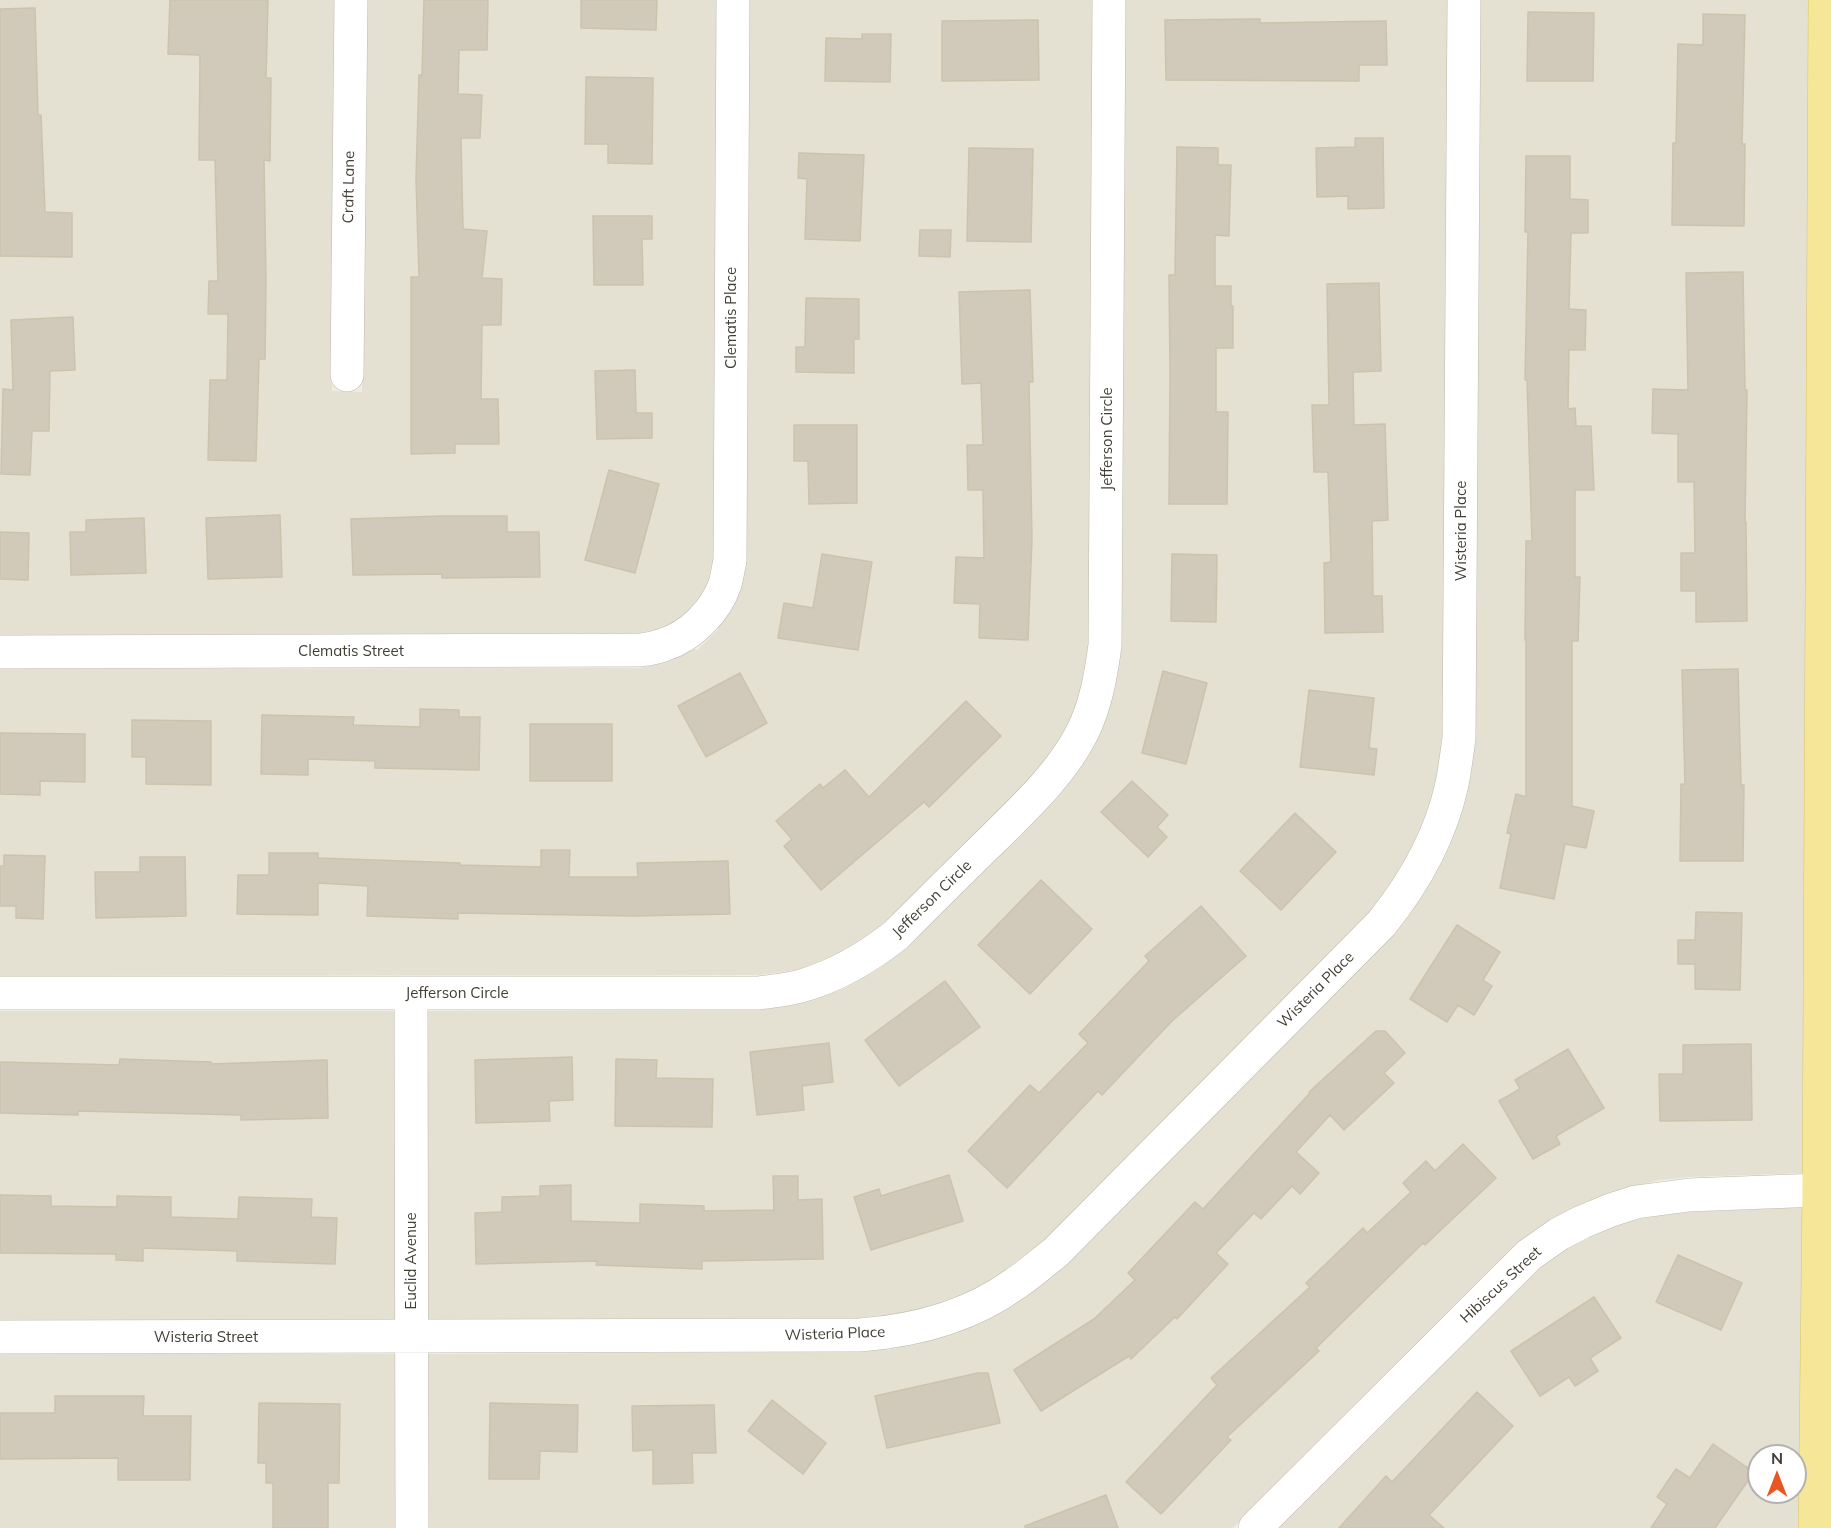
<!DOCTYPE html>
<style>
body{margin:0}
#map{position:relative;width:1831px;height:1528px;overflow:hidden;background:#f0eee3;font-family:Mulish,sans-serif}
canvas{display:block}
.north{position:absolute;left:1747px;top:1444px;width:60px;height:60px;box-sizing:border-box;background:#fff;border:2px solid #b3b2ae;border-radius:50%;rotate:0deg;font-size:16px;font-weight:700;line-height:24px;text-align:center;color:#413e34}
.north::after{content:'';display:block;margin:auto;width:21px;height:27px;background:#e95622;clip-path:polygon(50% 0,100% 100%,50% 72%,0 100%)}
</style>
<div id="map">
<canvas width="1831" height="1528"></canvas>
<div class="north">N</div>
</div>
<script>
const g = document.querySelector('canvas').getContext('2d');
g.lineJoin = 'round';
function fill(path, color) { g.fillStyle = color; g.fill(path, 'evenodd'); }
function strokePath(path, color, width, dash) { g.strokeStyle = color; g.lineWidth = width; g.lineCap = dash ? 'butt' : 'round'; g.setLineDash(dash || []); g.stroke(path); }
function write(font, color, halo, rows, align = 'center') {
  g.font = font + ' Mulish,sans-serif'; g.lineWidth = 5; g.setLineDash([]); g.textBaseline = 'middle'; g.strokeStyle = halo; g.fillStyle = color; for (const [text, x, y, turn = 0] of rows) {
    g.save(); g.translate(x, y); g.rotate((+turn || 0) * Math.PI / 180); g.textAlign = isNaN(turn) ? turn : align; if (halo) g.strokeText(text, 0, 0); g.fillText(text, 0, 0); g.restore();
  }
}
fill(new Path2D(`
 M 0,0 L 335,0 L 332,391 L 362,392 L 366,0 L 717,0 L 715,559 L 710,579 L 700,598 L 680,619 L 660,629 L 639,633 L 0,635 Z
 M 748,0 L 1094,0 L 1090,643 L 1080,697 L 1069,724 L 1055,749 L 1027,783 L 886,922 L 866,938 L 833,957 L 796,970 L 758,975 L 0,976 L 0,669 L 640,668 L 668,662 L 695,649 L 697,650 L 718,630 Z
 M 1125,0 L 1448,0 L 1444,737 L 1437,780 L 1426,818 L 1407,858 L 1384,896 L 1371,911 L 1047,1238 L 1007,1269 L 987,1282 L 959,1296 L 913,1311 L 884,1316 L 859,1318 L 427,1319 L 426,1011 L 759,1010 L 804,1003 L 845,988 L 883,966 L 906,948 L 1047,808 L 1078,771 L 1096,739 Z
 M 1479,0 L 1810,0 L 1804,1173 L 1688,1177 L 1659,1180 L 1605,1194 L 1577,1206 L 1551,1219 L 1519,1242 L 1233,1528 L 428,1528 L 427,1354 L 860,1352 L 888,1350 L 919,1344 L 970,1327 L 1000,1313 L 1023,1299 L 1066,1264 L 1394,934 L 1408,916 L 1433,877 L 1453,832 Z
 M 0,1011 L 395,1011 L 396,1319 L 0,1320 Z
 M 1804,1207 L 1800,1528 L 1278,1528 L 1538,1268 L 1566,1249 L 1615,1226 L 1639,1219 L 1663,1215 L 1690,1212 ZM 1759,1456 L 1795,1456 L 1795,1492 L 1759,1492 Z
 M 0,1354 L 396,1354 L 397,1528 L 0,1528 Z`), '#e4e0d2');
const building = new Path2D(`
 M 170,0 L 268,0 L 266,78 L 271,78 L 270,161 L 264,160 L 266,281 L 265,359 L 259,359 L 256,461 L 208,460 L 210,380 L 227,380 L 228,314 L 208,314 L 209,281 L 218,281 L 215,160 L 199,160 L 200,55 L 168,54 Z
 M 424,0 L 488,0 L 487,50 L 459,50 L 458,94 L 482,95 L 480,138 L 461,138 L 463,229 L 487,231 L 482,278 L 502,279 L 501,325 L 482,325 L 481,399 L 498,399 L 499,444 L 455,444 L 455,453 L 411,454 L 411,277 L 419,277 L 416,179 L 419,75 L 422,75 Z
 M 581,0 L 657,0 L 656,30 L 581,28 Z
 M 35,8 L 38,115 L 41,115 L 45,212 L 72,213 L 72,257 L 0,256 L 0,9 Z
 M 1528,12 L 1594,13 L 1593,81 L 1527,81 Z
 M 1703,14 L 1745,15 L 1742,144 L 1745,144 L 1744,226 L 1672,225 L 1673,143 L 1676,143 L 1678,44 L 1703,45 Z
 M 1260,19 L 1260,23 L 1386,21 L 1387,65 L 1359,65 L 1359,81 L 1166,80 L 1165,20 Z
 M 1038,20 L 1039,80 L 942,81 L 942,21 Z
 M 862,34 L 891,34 L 890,82 L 825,81 L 826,38 L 862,39 Z
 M 586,77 L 653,78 L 652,164 L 608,163 L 608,144 L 585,144 Z
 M 1355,138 L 1383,138 L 1384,208 L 1348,209 L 1348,196 L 1317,197 L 1316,148 L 1355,147 Z
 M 1177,147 L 1218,148 L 1218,165 L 1231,165 L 1229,236 L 1215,235 L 1215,286 L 1231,286 L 1231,306 L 1233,306 L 1233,348 L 1216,348 L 1216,412 L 1228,412 L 1227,504 L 1169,504 L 1170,375 L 1169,275 L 1175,275 Z
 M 969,148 L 1033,149 L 1031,242 L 967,241 Z
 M 799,153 L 864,155 L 860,241 L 805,239 L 807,179 L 798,178 Z
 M 1526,156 L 1570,156 L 1570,199 L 1588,200 L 1588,233 L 1571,233 L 1569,309 L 1586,310 L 1585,350 L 1569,350 L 1568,409 L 1575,408 L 1576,426 L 1591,426 L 1594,490 L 1575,490 L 1575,577 L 1580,577 L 1578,641 L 1572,641 L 1572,806 L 1594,811 L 1586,848 L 1565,844 L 1554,899 L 1500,888 L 1511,834 L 1507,833 L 1516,794 L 1526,797 L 1526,640 L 1525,640 L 1526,541 L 1532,541 L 1527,380 L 1525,380 L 1528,232 L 1525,232 Z
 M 593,216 L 652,216 L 652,239 L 642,239 L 643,285 L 594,285 Z
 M 920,230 L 951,230 L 950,257 L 919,256 Z
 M 1743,272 L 1745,390 L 1747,390 L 1745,522 L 1746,522 L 1747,621 L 1696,622 L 1696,591 L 1681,591 L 1681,553 L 1695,553 L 1694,482 L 1678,482 L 1678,434 L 1652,433 L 1653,389 L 1688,390 L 1686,273 Z
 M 1379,283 L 1381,371 L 1353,372 L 1354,425 L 1385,424 L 1388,520 L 1372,521 L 1373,596 L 1382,596 L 1383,632 L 1325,633 L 1324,563 L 1331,562 L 1328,472 L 1314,472 L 1312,405 L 1329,405 L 1327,284 Z
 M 1030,290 L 1033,382 L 1029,382 L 1032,539 L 1028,640 L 979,638 L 980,604 L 954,603 L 956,557 L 984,558 L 983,490 L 968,490 L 967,445 L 983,445 L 981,383 L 962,384 L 959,292 Z
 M 806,298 L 859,299 L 859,339 L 854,339 L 854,373 L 796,372 L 796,347 L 805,347 Z
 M 73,317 L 75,370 L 50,371 L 49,431 L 32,431 L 30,475 L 1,474 L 3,389 L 13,390 L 11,320 Z
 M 635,370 L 636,413 L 652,413 L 652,438 L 597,439 L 595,371 Z
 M 794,425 L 857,425 L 857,503 L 809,504 L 808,461 L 794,461 Z
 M 609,470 L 659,484 L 635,573 L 585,560 Z
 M 280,515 L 282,577 L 208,579 L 206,518 Z
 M 442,516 L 507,516 L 507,532 L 539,532 L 540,577 L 442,578 L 442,574 L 353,575 L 351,519 Z
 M 144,518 L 146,573 L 71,575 L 70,532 L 86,532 L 86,520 Z
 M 0,532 L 29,533 L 28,580 L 0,579 Z
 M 822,554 L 872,562 L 858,650 L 778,638 L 784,603 L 813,608 Z
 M 1172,554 L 1217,555 L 1216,622 L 1171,621 Z
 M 1738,669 L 1741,785 L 1744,785 L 1743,861 L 1680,861 L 1681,784 L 1685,784 L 1682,670 Z
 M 1163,671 L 1207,683 L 1186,764 L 1142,753 Z
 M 740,673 L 767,723 L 706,757 L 678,706 Z
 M 1309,690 L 1374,698 L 1369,748 L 1377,749 L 1374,775 L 1300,767 Z
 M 966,701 L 1001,736 L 929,807 L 924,802 L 821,890 L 784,846 L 792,839 L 776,821 L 820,784 L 823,788 L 845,770 L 869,797 Z
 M 420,709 L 459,710 L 459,717 L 480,717 L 479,770 L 375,768 L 375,761 L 308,759 L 308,775 L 261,774 L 262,715 L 354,717 L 353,725 L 420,727 Z
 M 132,720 L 211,721 L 211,785 L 146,784 L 146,757 L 132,757 Z
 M 530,724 L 612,724 L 612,781 L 530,781 Z
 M 0,733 L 85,734 L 85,782 L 40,781 L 40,795 L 0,794 Z
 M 1132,781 L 1168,815 L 1157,827 L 1167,837 L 1148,857 L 1101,812 Z
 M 1295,813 L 1336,852 L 1281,910 L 1240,871 Z
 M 541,850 L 570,850 L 569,877 L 638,877 L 637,863 L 728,861 L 730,914 L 634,916 L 458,913 L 458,919 L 367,916 L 368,886 L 318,883 L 318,915 L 237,914 L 238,875 L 269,875 L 269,853 L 318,853 L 318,858 L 460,863 L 460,865 L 541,867 Z
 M 4,855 L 45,856 L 43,919 L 16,918 L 16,906 L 0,906 L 0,866 L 4,866 Z
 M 140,857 L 185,857 L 186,916 L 96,918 L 95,872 L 140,872 Z
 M 1041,880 L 1092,929 L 1030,994 L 978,945 Z
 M 1201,906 L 1246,956 L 1172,1021 L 1102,1095 L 1098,1091 L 1007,1188 L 968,1151 L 1030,1085 L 1039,1093 L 1088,1043 L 1079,1034 L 1149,961 L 1145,956 Z
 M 1696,912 L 1742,913 L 1740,990 L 1695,989 L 1695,964 L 1678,964 L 1678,940 L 1695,940 Z
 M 1457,925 L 1500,952 L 1483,980 L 1492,986 L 1474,1015 L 1458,1005 L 1447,1022 L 1410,999 Z
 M 945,981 L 980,1027 L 899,1086 L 865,1040 Z
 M 1376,1031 L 1385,1031 L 1405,1053 L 1384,1073 L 1394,1083 L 1344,1130 L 1330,1115 L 1296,1152 L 1319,1173 L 1300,1194 L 1292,1186 L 1261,1219 L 1254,1213 L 1216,1253 L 1228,1264 L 1177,1319 L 1175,1317 L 1131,1359 L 1129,1356 L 1041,1411 L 1014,1370 L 1094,1319 L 1135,1280 L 1128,1273 L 1195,1202 L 1203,1209 L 1310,1093 L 1309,1092 Z
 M 829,1043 L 833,1082 L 802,1086 L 804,1110 L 757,1115 L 750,1052 Z
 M 1751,1044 L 1752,1120 L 1660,1121 L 1659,1074 L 1683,1074 L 1683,1045 Z
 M 1568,1049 L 1604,1108 L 1556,1136 L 1560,1144 L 1533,1159 L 1499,1101 L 1520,1089 L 1515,1080 Z
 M 572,1057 L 573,1100 L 549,1101 L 550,1121 L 476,1123 L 475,1060 Z
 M 120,1059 L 211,1062 L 211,1064 L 327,1060 L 328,1118 L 241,1120 L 241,1115 L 78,1111 L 78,1115 L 0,1113 L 0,1062 L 119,1065 Z
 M 616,1059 L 657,1060 L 656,1078 L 713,1079 L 712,1127 L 615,1126 Z
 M 1463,1144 L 1496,1178 L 1425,1245 L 1423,1243 L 1316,1348 L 1319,1351 L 1227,1437 L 1231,1440 L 1161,1514 L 1126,1482 L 1217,1385 L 1211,1378 L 1310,1287 L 1306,1283 L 1363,1228 L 1367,1233 L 1411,1192 L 1403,1183 L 1426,1161 L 1435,1171 Z
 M 949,1175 L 963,1221 L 871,1250 L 854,1197 L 879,1189 L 881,1196 Z
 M 773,1176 L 798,1176 L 798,1200 L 822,1199 L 823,1259 L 702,1261 L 702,1269 L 596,1265 L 597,1261 L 476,1264 L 475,1213 L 502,1212 L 502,1197 L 540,1196 L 540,1186 L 571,1185 L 571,1221 L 640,1223 L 640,1204 L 704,1206 L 704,1211 L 774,1210 Z
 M 0,1195 L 51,1196 L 51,1206 L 117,1207 L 117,1196 L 171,1197 L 171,1217 L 238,1219 L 239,1197 L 312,1199 L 311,1217 L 337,1218 L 335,1264 L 237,1261 L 237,1251 L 143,1248 L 143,1261 L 116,1260 L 116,1254 L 0,1253 Z
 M 1678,1255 L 1742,1283 L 1721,1330 L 1656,1302 Z
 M 1594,1297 L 1621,1338 L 1590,1358 L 1598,1371 L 1575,1386 L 1569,1377 L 1540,1396 L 1511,1351 Z
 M 978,1373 L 988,1373 L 1000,1423 L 887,1448 L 875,1396 Z
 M 1477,1392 L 1513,1426 L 1429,1515 L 1444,1528 L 1339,1528 L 1386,1476 L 1392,1482 Z
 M 55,1396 L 144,1396 L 143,1416 L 191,1416 L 190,1480 L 118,1480 L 118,1458 L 0,1459 L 0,1413 L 55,1413 Z
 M 772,1400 L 826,1443 L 803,1474 L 748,1431 Z
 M 259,1403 L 340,1404 L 339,1483 L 328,1483 L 328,1528 L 273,1528 L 273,1483 L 266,1483 L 266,1463 L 258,1463 Z
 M 490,1403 L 578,1405 L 577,1452 L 540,1451 L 539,1479 L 489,1479 Z
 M 714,1405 L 716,1453 L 692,1453 L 693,1483 L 653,1484 L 653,1450 L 633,1451 L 632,1406 Z
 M 1713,1444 L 1754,1472 L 1715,1528 L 1651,1528 L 1667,1504 L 1657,1497 L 1676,1469 L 1690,1478 Z
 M 1106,1495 L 1118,1528 L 1025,1528 L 1025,1526 Z`);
fill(building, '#d1caba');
strokePath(building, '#cbc3ae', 1.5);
const minor = new Path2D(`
 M 347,375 L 351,0
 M 0,652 L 640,650 C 648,649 656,648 663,645 C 690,637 716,611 725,584 C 727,577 728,569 730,561 L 733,0
 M 0,993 L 758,993 C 772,991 787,990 801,986 C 836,976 867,958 896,935 C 928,903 961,870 994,838 C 1026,806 1061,774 1082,733 C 1096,705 1101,675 1105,645 L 1109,0
 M 411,993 L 412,1528
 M 0,1337 L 860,1335 C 914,1331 971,1316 1016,1283 C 1030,1274 1043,1262 1056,1252 L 1382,923 C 1414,883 1441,835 1452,784 C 1455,769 1457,753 1459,738 L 1464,0
 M 1255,1528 L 1529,1255 L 1559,1234 L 1582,1222 L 1611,1210 L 1636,1202 L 1689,1195 L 1819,1190`);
const major = new Path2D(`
 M 1815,1528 L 1819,1190 L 1825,0`);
strokePath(minor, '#beb9aa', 34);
strokePath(major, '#d9c468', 34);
strokePath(minor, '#fff', 33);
strokePath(major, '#f6e697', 33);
write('15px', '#413e34', '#fff', [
 ["Craft Lane",349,187,-89],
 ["Clematis Place",731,318,-90],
 ["Jefferson Circle",1107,439,-90],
 ["Wisteria Place",1461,531,-90],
 ["Clematis Street",351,651],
 ["Jefferson Circle",932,899,-44],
 ["Wisteria Place",1316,990,-45],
 ["Jefferson Circle",457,993],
 ["Euclid Avenue",411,1261,-90],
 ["Hibiscus Street",1501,1285,-43],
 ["Wisteria Place",835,1334,-2],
 ["Wisteria Street",206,1337]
]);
</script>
